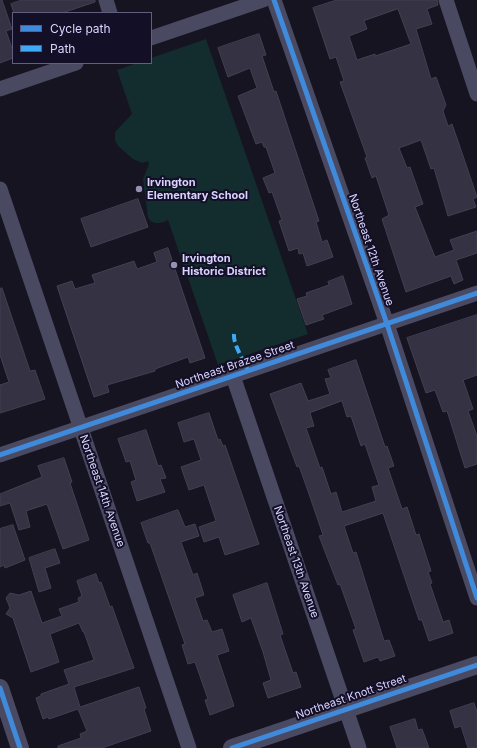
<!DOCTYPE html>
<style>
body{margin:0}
#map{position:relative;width:477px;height:748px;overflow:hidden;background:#161421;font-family:Inter,sans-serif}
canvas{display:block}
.legend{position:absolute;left:12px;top:12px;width:140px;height:52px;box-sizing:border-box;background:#130f26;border:1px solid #625e7d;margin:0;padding:5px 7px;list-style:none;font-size:12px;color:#d9d4ff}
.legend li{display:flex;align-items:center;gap:8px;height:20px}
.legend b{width:20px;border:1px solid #625e7d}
</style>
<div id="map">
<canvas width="477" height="748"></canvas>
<ul class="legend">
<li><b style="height:5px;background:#408adc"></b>Cycle path</li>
<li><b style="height:5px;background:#3fa9f5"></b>Path</li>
</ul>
</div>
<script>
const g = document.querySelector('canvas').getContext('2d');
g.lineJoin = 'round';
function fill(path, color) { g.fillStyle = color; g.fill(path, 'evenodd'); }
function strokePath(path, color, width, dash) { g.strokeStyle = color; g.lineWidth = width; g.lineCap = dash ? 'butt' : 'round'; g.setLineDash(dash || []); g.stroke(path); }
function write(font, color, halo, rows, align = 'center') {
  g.font = font + ' Inter,sans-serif'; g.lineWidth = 4; g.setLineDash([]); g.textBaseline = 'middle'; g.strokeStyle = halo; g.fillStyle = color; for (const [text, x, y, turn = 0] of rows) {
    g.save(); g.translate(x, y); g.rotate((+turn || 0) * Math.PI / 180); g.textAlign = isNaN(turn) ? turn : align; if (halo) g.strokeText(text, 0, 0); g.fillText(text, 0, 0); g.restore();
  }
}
fill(new Path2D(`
 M 206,39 L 308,334 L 218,365 L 168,220 C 161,223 154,226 148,218 L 143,179 L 149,164 L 148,161 L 142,163 L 133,159 L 118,146 L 115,140 L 115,132 L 132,114 L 117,70 L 137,63 L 151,63 L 151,58 Z`), '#132c2d');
const building = new Path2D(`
 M 0,0 L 2,0 L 12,29 L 6,31 L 13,51 L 13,58 L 0,63 Z
 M 22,0 L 95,0 L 95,2 L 62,13 L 14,13 L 11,4 Z
 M 337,0 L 437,0 L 438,5 L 427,9 L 432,24 L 416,29 L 431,79 L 436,77 L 446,105 L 443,111 L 448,126 L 452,124 L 460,147 L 477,197 L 473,199 L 476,207 L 448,216 L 434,168 L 431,169 L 421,140 L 399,148 L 407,168 L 410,167 L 423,204 L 415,207 L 435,257 L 454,250 L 450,240 L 477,231 L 477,253 L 456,260 L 463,280 L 454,284 L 451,276 L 406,292 L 382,219 L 389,215 L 376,176 L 372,178 L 365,158 L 367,157 L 340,82 L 344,81 L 336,57 L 330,59 L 313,8 ZM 398,9 L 411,44 L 375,56 L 375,54 L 357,60 L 349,36 L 367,29 L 364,21 Z
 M 259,34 L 266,55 L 262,56 L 274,92 L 276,91 L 311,197 L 319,221 L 316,222 L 322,242 L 327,240 L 333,257 L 307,266 L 303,253 L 299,254 L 298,248 L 289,251 L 279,221 L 282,220 L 272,192 L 269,193 L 263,178 L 275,173 L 266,147 L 264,147 L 262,142 L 256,144 L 238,96 L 257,88 L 250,68 L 228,77 L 218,48 Z
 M 138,199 L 148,227 L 91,247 L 81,219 Z
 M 168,248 L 205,358 L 190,363 L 188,357 L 155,369 L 155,371 L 107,385 L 109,392 L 94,397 L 57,286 L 72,281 L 75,289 L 95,283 L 92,275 L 134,261 L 137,269 L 157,262 L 154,253 Z
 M 343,276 L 352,304 L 322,315 L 324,319 L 306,325 L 297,299 L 307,296 L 306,293 L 329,285 L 328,282 Z
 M 2,288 L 30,371 L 35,370 L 45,399 L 0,413 L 0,385 L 9,382 L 0,355 L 0,289 Z
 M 477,315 L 477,375 L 463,380 L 473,409 L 468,411 L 477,436 L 477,464 L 465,468 L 449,417 L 447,411 L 443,412 L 435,390 L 426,393 L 407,338 Z
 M 356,360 L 385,447 L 387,446 L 394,466 L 388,468 L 402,509 L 407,507 L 416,535 L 419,534 L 431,571 L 428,572 L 432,583 L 430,584 L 443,622 L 449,620 L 453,633 L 429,641 L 422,620 L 419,620 L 383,513 L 344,526 L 353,553 L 356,552 L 384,641 L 389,640 L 395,656 L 380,661 L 378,657 L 364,662 L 353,630 L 356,629 L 340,584 L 338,585 L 319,536 L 323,535 L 308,491 L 299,466 L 297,467 L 270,394 L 301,383 L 308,401 L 330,394 L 325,379 L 331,378 L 328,370 ZM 342,401 L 347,417 L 351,416 L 361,446 L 365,444 L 379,485 L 372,487 L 376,501 L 342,512 L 336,492 L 331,494 L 322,467 L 320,468 L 306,428 L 314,426 L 310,413 Z
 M 209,413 L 218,440 L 220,439 L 223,446 L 225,445 L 259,544 L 225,555 L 219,537 L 204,542 L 199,527 L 216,521 L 204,485 L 189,490 L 181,467 L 201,460 L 194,439 L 184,442 L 178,423 Z
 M 146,430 L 158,466 L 161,465 L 166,478 L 160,479 L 165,492 L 137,501 L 131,482 L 136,480 L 130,461 L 126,462 L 118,439 Z
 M 64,458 L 72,482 L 70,483 L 89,540 L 63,549 L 47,504 L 26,511 L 30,527 L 19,530 L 10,503 L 0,506 L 0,494 L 42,477 L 38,466 Z
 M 178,510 L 185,527 L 195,524 L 199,536 L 181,542 L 193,575 L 197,573 L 204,595 L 195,598 L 203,621 L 207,620 L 212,632 L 222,629 L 229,651 L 217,655 L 234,706 L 210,715 L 205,700 L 208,699 L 195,662 L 188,664 L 182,645 L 185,644 L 150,543 L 148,543 L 141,523 Z
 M 13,525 L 25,560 L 5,568 L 4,565 L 0,567 L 0,529 Z
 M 55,549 L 60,563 L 45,568 L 51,588 L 39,592 L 29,558 Z
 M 96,574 L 99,583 L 101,582 L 110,607 L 112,606 L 134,668 L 74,687 L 80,707 L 139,687 L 146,708 L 144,709 L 151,731 L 102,748 L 58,748 L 58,746 L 81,738 L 80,734 L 87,731 L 78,709 L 49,719 L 48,717 L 43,719 L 36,698 L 41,696 L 41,694 L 69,684 L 64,670 L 94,660 L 84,632 L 83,632 L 79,623 L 50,634 L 59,662 L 31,672 L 13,618 L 6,614 L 10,608 L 6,598 L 10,593 L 19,595 L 31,591 L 42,623 L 62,616 L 59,609 L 79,602 L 78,598 L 82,596 L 77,581 Z
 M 267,583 L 283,634 L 280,635 L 293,673 L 296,672 L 301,687 L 268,698 L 263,683 L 271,680 L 263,652 L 251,618 L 242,622 L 233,595 Z
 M 474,703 L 477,712 L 477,748 L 468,748 L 461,726 L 455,728 L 450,711 Z
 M 415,719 L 418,730 L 422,729 L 429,748 L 397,748 L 390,727 Z`);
fill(building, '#343243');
strokePath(building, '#433f54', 1);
strokePath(new Path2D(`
 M 106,0 L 110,13
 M 274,0 L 387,324 L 477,598
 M 446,0 L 477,94
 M 151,38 L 263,0
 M 0,89 L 76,63
 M 0,189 L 189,748
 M 233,376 L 359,748
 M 0,455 L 477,293`), '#4a4962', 15);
strokePath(new Path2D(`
 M 0,688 L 20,748
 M 232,748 L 477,665`), '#4a4962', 18);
strokePath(new Path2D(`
 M 234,334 C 233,345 244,360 248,371`), '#3fa9f5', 4, [8, 4]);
strokePath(new Path2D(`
 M 274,0 L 387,324 L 477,598
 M 0,455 L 477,293
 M 0,688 L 20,748
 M 232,748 L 477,665`), '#408adc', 5);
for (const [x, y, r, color] of [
 [139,189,4,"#9591b1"],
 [174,265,4,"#9591b1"]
]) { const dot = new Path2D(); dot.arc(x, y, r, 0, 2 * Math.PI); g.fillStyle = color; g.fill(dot); strokePath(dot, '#130f26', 1.5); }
write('bold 11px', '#d9d4ff', '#130f26', [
 ["Irvington",147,183],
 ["Elementary School",147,196],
 ["Irvington",182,259],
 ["Historic District",182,272]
], 'left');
write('11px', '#d9d4ff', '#130f26', [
 ["Northeast 12th Avenue",371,250,71],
 ["Northeast Brazee Street",235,365,-19],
 ["Northeast 14th Avenue",102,491,71],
 ["Northeast 13th Avenue",296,562,71],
 ["Northeast Knott Street",351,697,-19]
]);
</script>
